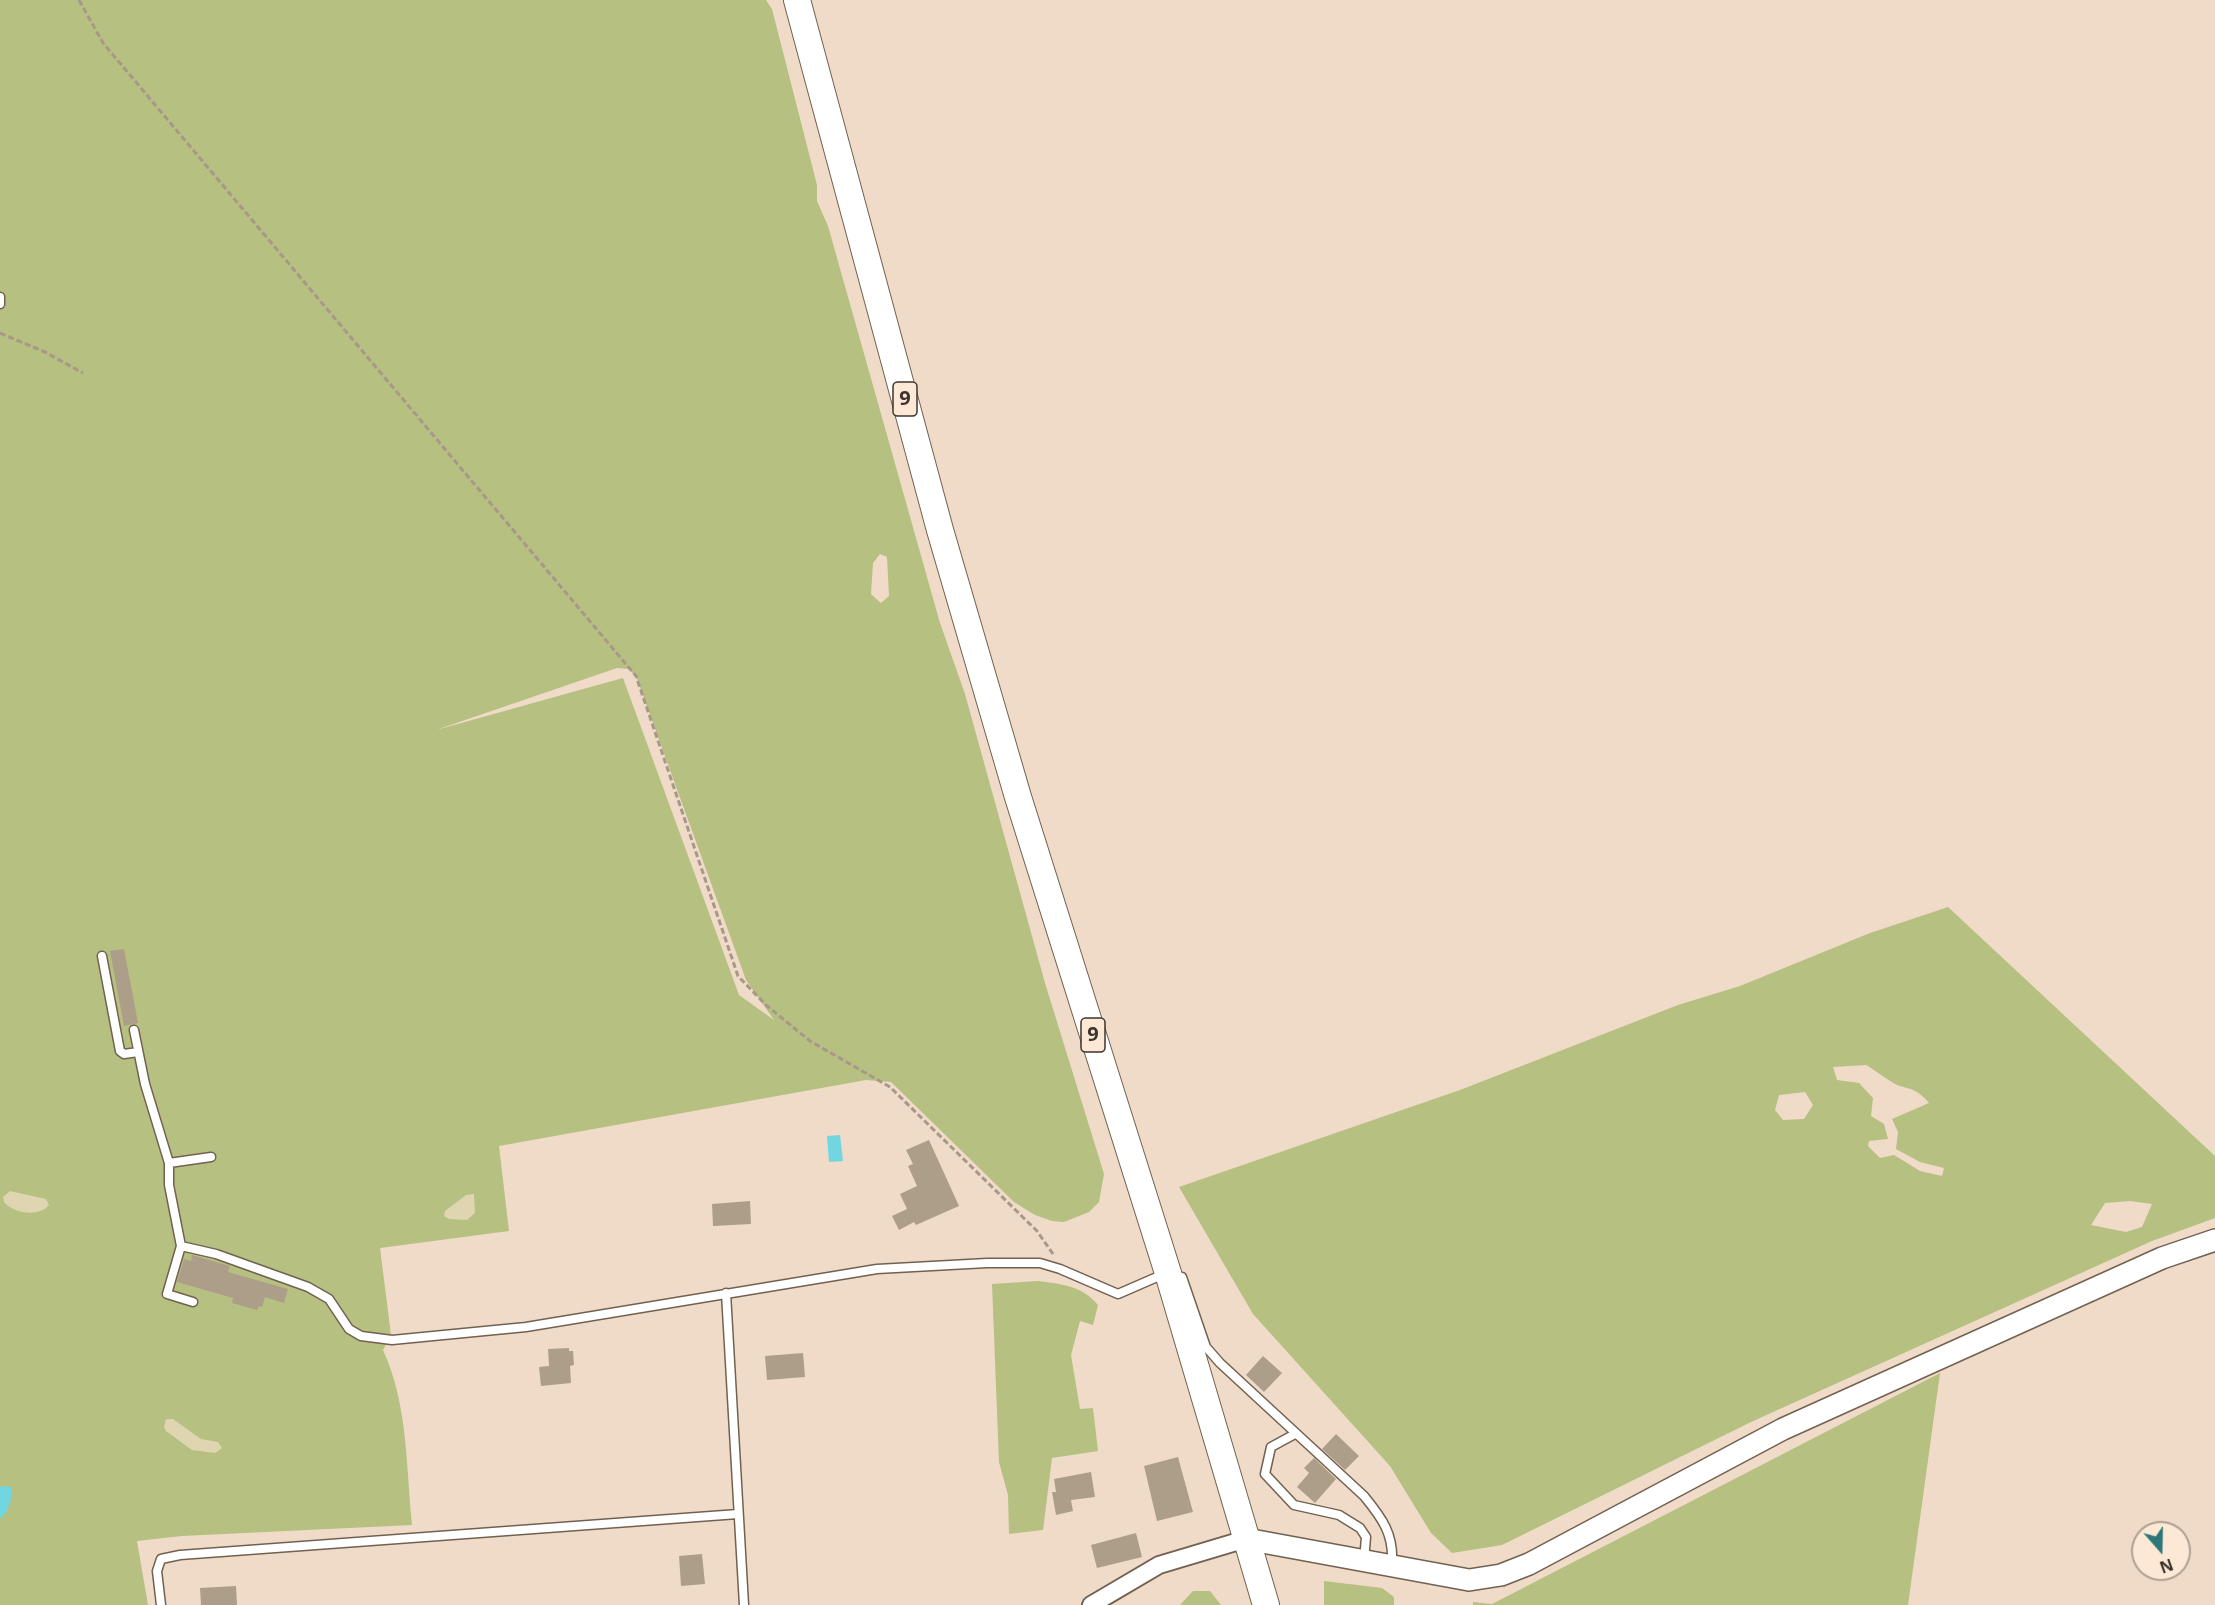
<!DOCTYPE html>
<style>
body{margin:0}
#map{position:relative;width:2215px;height:1605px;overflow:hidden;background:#efdbc8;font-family:"Open Sans",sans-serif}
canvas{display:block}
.north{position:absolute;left:2131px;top:1521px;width:60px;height:60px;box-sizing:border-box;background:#fce8d5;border:2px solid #afa092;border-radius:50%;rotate:160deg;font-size:16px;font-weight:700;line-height:24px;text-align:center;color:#3c342d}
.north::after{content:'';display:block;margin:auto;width:21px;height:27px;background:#2e7779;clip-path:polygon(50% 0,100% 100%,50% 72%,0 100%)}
</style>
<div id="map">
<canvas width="2215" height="1605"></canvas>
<div class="north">N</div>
</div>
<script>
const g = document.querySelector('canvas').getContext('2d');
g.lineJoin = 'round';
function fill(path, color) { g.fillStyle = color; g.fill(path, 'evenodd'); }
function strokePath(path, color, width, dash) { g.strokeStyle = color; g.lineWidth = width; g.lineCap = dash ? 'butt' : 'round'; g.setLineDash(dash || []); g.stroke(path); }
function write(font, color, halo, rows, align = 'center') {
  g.font = font + ' "Open Sans",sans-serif'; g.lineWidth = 4.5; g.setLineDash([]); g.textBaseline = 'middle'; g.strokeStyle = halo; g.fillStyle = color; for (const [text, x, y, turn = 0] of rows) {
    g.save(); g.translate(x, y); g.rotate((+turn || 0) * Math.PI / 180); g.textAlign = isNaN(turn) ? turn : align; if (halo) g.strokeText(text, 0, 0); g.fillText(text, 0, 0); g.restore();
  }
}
fill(new Path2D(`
 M 0,0 L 766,0 L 772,9 L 817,185 L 817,201 L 828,226 L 940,623 L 965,694 L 1045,983 L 1104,1174 L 1099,1202 L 1089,1212 L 1064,1222 L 1052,1221 L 1035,1215 L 1014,1202 L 891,1082 L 866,1080 L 499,1146 L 509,1231 L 380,1248 L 391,1335 L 383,1350 C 408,1404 406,1467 412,1525 L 182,1536 L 137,1541 L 148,1605 L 0,1605 ZM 880,554 L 887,557 L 889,596 L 881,603 L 871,594 L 873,563 ZM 617,668 L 628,669 L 636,676 L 746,980 L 774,1020 L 739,995 L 623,678 L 436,730 Z
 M 1948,907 L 2215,1156 L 2215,1218 L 2152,1241 L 1751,1422 L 1502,1545 L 1452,1553 L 1431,1533 L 1390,1466 L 1253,1314 L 1179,1187 L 1460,1090 L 1678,1005 L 1740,986 L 1870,933 ZM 1866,1065 C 1872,1068 1896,1086 1900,1086 C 1913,1089 1920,1092 1929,1103 L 1892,1119 L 1898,1132 L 1896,1149 L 1920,1162 L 1944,1168 L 1942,1176 L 1920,1171 L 1894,1155 L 1880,1158 L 1868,1146 L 1869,1141 L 1888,1139 L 1884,1124 L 1871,1116 L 1873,1098 L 1859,1083 L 1837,1080 L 1833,1067 ZM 1805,1092 L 1813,1105 L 1804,1119 L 1783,1120 L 1775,1110 L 1779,1095 ZM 2130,1201 L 2152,1204 L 2142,1227 L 2126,1232 L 2091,1225 L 2105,1203 Z
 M 1038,1281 C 1061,1284 1083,1286 1098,1305 L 1093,1325 L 1080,1321 L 1071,1355 L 1080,1409 L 1093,1408 L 1098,1451 L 1052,1458 L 1043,1530 L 1009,1534 L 1008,1495 L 999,1462 L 992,1284 Z
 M 1940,1373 L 1908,1605 L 1473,1605 L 1473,1602 L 1492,1604 Z
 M 1324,1581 L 1382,1588 L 1394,1597 L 1394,1605 L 1324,1605 Z
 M 1193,1591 L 1210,1591 L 1221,1605 L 1180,1605 Z`), '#b5c081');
fill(new Path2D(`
 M 10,1191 L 46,1199 L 49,1205 C 40,1217 13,1214 4,1202 L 3,1197 Z
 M 474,1194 L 475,1213 L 467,1220 L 449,1219 L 444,1216 L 445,1211 L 466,1195 Z
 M 166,1419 L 173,1419 L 201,1439 L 218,1442 L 222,1448 L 215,1453 L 192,1450 L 166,1431 L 164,1427 Z`), '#dfd5b1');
fill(new Path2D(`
 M 840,1135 L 843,1161 L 829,1162 L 827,1136 Z
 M 7,1486 L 12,1488 C 12,1501 9,1510 0,1519 L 0,1487 Z`), '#72d6e1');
fill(new Path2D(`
 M 124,949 L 138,1023 L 124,1026 L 110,951 Z
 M 929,1140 L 959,1206 L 916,1225 L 914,1222 L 899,1230 L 892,1216 L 907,1209 L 900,1194 L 917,1186 L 908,1166 L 913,1164 L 906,1150 Z
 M 750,1201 L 751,1224 L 713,1226 L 712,1204 Z
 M 192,1255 L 230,1266 L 228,1272 L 288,1289 L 284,1303 L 265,1297 L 262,1307 L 259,1306 L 257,1310 L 232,1303 L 233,1298 L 177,1282 L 184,1259 L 191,1261 Z
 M 569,1348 L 569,1351 L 573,1351 L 574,1365 L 570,1366 L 571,1383 L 541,1386 L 539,1367 L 549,1366 L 548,1349 Z
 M 803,1353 L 805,1377 L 767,1380 L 765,1356 Z
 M 1263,1356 L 1282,1373 L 1264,1392 L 1246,1375 Z
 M 1336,1434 L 1359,1456 L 1345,1470 L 1322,1449 Z
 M 1178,1457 L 1193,1512 L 1157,1521 L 1144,1466 Z
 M 1314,1458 L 1336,1479 L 1315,1503 L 1297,1487 L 1309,1473 L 1304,1468 Z
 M 1091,1472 L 1095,1497 L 1071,1500 L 1073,1511 L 1056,1515 L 1052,1492 L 1056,1492 L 1054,1479 Z
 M 1136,1533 L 1142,1557 L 1097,1568 L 1091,1545 Z
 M 702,1554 L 705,1584 L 681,1586 L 679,1556 Z
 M 236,1586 L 237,1605 L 201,1605 L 200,1588 Z`), '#ad9e8a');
const service = new Path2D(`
 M 0,297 L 0,304
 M 102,956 L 120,1051 L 124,1054 L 138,1052
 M 134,1030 L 145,1084 L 169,1163 L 169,1185 L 181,1246 L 167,1294 L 193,1302
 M 169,1163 L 211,1157
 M 181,1246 L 216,1254 L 308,1287 L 329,1299 L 349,1329 L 361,1336 L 392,1340 L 526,1327 L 877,1269 L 987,1263 L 1040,1263 L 1060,1269 L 1118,1294 L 1164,1274
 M 1182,1277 L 1206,1347 L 1220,1363 L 1364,1496 C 1382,1518 1394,1534 1392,1564
 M 726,1293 L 744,1605
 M 1295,1434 L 1271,1447 L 1265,1474 L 1294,1505 L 1339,1515 L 1360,1528 L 1366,1537 L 1364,1561
 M 161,1605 L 157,1571 L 161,1559 L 180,1555 L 738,1514`);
const minor = new Path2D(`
 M 1091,1605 L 1159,1565 L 1246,1539`);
const tertiary = new Path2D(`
 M 1246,1539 L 1469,1580 L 1501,1575 L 1529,1564 L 1783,1429 L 2162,1258 L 2215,1240`);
const primary = new Path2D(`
 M 797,0 L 940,530 L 1018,797 L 1168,1273 L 1266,1605`);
strokePath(service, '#726150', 11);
strokePath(minor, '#726150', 20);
strokePath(tertiary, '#726150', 24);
strokePath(primary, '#726150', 28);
strokePath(new Path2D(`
 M 79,0 L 103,43 L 636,676 L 738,976 L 766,1005 L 810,1041 L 890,1087 L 1037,1231 L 1053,1254
 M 0,333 L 45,352 L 83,373`), '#a8988a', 3, [6, 3]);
strokePath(service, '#fff', 8);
strokePath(minor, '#fff', 16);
strokePath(tertiary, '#fff', 21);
strokePath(primary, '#fff', 26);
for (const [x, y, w] of [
 [905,399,24],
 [1093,1035,24]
]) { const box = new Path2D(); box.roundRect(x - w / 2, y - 17, w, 34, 4.5); g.fillStyle = '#fce8d5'; g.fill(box); strokePath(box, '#3c342d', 1.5); }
write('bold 20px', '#3c342d', null, [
 ["9",905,399],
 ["9",1093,1035]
]);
</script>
